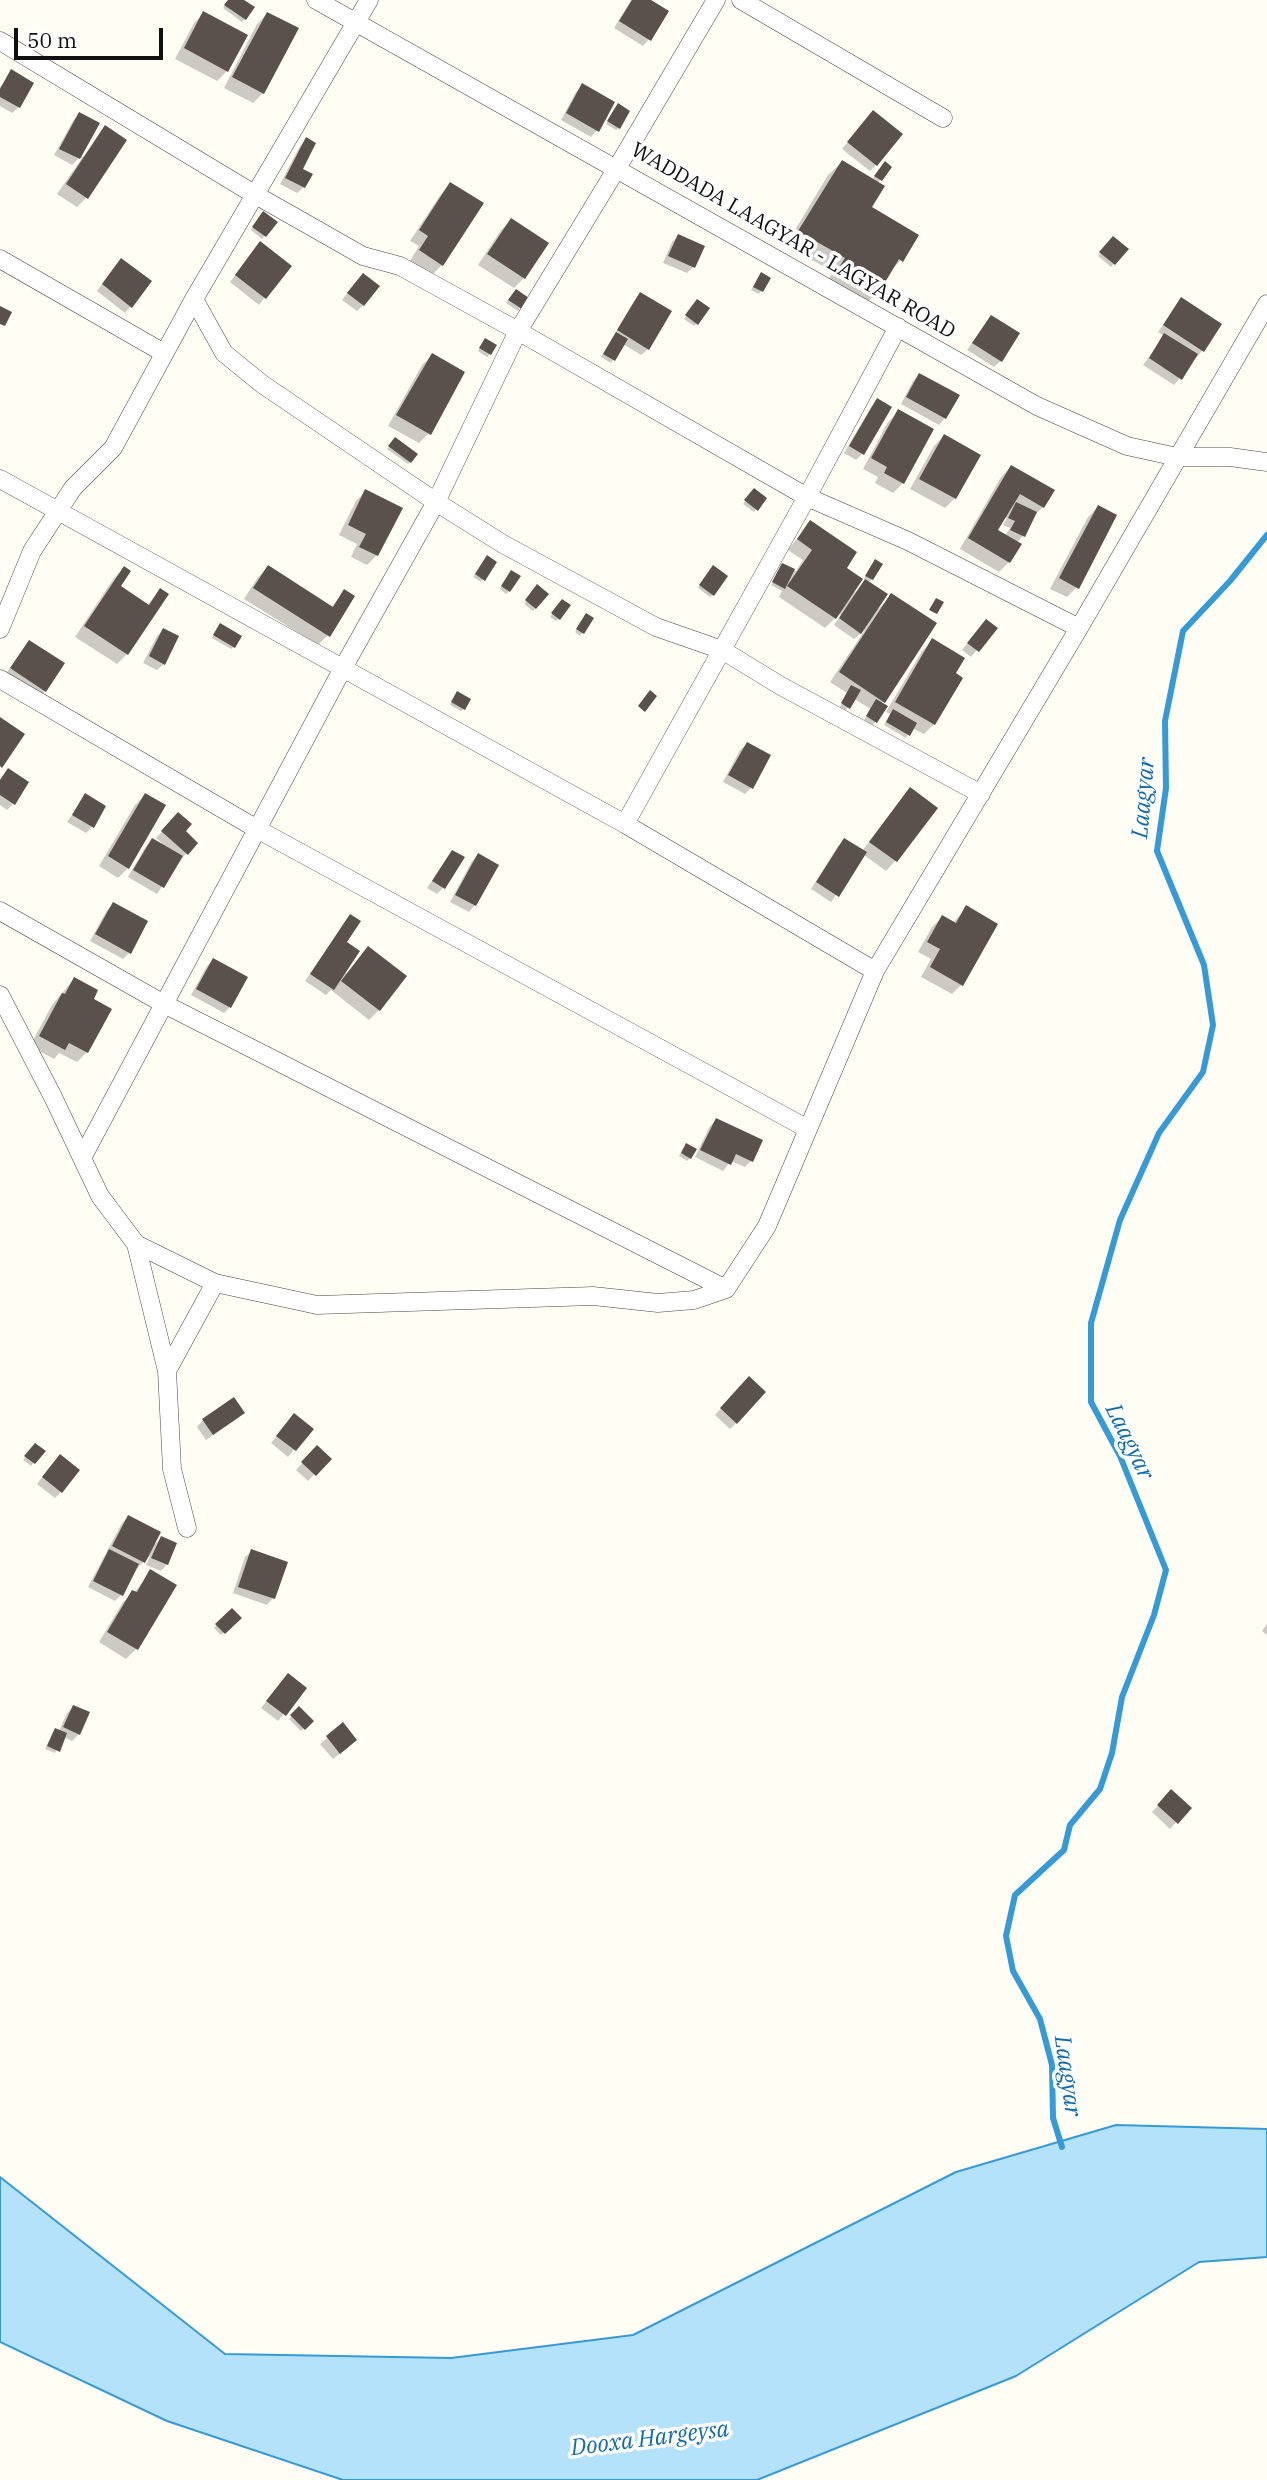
<!DOCTYPE html>
<style>
body{margin:0}
#map{position:relative;width:1267px;height:2480px;overflow:hidden;background:#fffdf4;font-family:"IBM Plex Serif",serif}
canvas{display:block}
.scale{position:absolute;left:14px;top:28px;width:149px;height:32px;box-sizing:border-box;border:4px solid #111;border-top:0;padding-left:9px;font-size:21px;line-height:24px;white-space:nowrap;color:#111;-webkit-text-stroke:5px #fff;paint-order:stroke}
</style>
<div id="map">
<canvas width="1267" height="2480"></canvas>
<div class="scale">50 m</div>
</div>
<script>
const g = document.querySelector('canvas').getContext('2d');
g.lineJoin = 'round';
function fill(path, color) { g.fillStyle = color; g.fill(path, 'evenodd'); }
function strokePath(path, color, width, dash) { g.strokeStyle = color; g.lineWidth = width; g.lineCap = dash ? 'butt' : 'round'; g.setLineDash(dash || []); g.stroke(path); }
function write(font, color, halo, rows, align = 'center') {
  g.font = font + ' "IBM Plex Serif",serif'; g.lineWidth = 7; g.setLineDash([]); g.textBaseline = 'middle'; g.strokeStyle = halo; g.fillStyle = color; for (const [text, x, y, turn = 0] of rows) {
    g.save(); g.translate(x, y); g.rotate((+turn || 0) * Math.PI / 180); g.textAlign = isNaN(turn) ? turn : align; if (halo) g.strokeText(text, 0, 0); g.fillText(text, 0, 0); g.restore();
  }
}
const water = new Path2D(`
 M 1116,2125 L 1267,2129 L 1267,2257 L 1199,2262 L 1016,2376 L 757,2480 L 343,2480 L 167,2421 L 0,2342 L 0,2177 L 225,2354 L 451,2358 L 633,2335 L 956,2172 Z`);
fill(water, '#b5e2fb');
strokePath(water, '#369ad7', 2);
fill(new Path2D(`
 M 228,0 L 241,0 L 245,19 L 242,22 L 223,8 Z
 M 631,0 L 648,0 L 649,39 L 643,46 L 614,28 Z
 M 204,13 L 227,71 L 217,81 L 175,59 L 194,23 Z
 M 267,14 L 263,93 L 253,103 L 224,88 L 257,24 Z
 M 12,72 L 19,107 L 12,113 L 0,106 L 0,87 Z
 M 583,85 L 597,130 L 591,137 L 561,120 L 576,92 Z
 M 615,108 L 619,128 L 616,130 L 606,124 Z
 M 79,114 L 80,155 L 83,157 L 105,128 L 86,198 L 77,207 L 57,194 L 82,158 L 80,157 L 72,165 L 54,155 L 73,121 Z
 M 867,119 L 876,165 L 870,171 L 842,149 Z
 M 306,140 L 300,169 L 304,187 L 297,193 L 280,184 L 300,146 Z
 M 842,162 L 872,180 L 882,166 L 890,167 L 877,184 L 870,207 L 901,260 L 889,273 L 877,293 L 863,306 L 826,283 L 833,272 L 786,245 L 828,175 Z
 M 450,184 L 442,265 L 432,275 L 410,261 L 419,246 L 410,241 L 441,194 Z
 M 261,216 L 275,222 L 262,239 L 251,230 Z
 M 511,220 L 547,244 L 524,278 L 514,288 L 478,265 L 501,230 Z
 M 678,236 L 693,267 L 687,273 L 663,263 L 672,242 Z
 M 1113,238 L 1126,249 L 1111,267 L 1098,256 Z
 M 254,250 L 289,266 L 259,305 L 230,282 Z
 M 115,266 L 131,306 L 125,313 L 97,291 Z
 M 759,277 L 769,278 L 759,294 L 751,290 Z
 M 356,281 L 363,305 L 357,311 L 342,300 Z
 M 513,294 L 527,298 L 518,311 L 506,303 Z
 M 641,294 L 648,349 L 641,355 L 623,344 L 611,363 L 601,357 L 634,301 Z
 M 1181,300 L 1202,351 L 1174,385 L 1143,365 L 1164,336 L 1158,332 Z
 M 695,304 L 696,324 L 694,326 L 684,319 Z
 M 991,317 L 1001,361 L 994,367 L 967,350 Z
 M 483,343 L 490,354 L 487,357 L 478,351 Z
 M 432,355 L 429,433 L 419,443 L 388,426 L 422,365 Z
 M 919,375 L 945,418 L 939,425 L 901,404 L 913,381 Z
 M 878,401 L 862,454 L 856,460 L 844,453 L 871,407 Z
 M 898,412 L 932,430 L 903,483 L 893,493 L 875,483 L 878,477 L 863,469 L 888,422 Z
 M 944,436 L 955,498 L 945,508 L 910,489 L 934,446 Z
 M 393,442 L 410,462 L 408,464 L 387,449 Z
 M 1011,467 L 1043,507 L 1033,517 L 1023,536 L 1017,543 L 1009,562 L 999,572 L 960,549 L 1001,477 ZM 1004,517 L 1007,518 L 1003,525 L 1010,528 L 1005,536 L 996,531 Z
 M 366,491 L 377,555 L 367,565 L 351,557 L 357,544 L 339,535 L 356,501 Z
 M 751,493 L 756,509 L 754,512 L 743,504 Z
 M 1098,507 L 1077,587 L 1067,597 L 1050,589 L 1088,517 Z
 M 810,522 L 845,568 L 853,592 L 854,593 L 867,580 L 864,579 L 872,564 L 872,579 L 868,583 L 878,609 L 892,595 L 883,701 L 881,704 L 885,707 L 873,725 L 864,720 L 871,709 L 854,699 L 846,710 L 840,707 L 847,693 L 830,682 L 865,630 L 854,639 L 834,625 L 841,615 L 839,614 L 825,628 L 779,597 L 782,591 L 771,585 L 783,565 L 796,571 L 803,560 L 788,550 Z
 M 484,560 L 483,579 L 481,582 L 473,577 Z
 M 268,567 L 331,607 L 345,591 L 328,635 L 318,645 L 244,599 L 258,577 Z
 M 124,568 L 118,587 L 147,606 L 160,590 L 166,594 L 127,654 L 117,664 L 75,637 L 114,578 Z
 M 711,570 L 713,595 L 710,597 L 698,588 Z
 M 509,575 L 509,591 L 506,594 L 500,589 Z
 M 535,589 L 535,608 L 533,611 L 524,604 Z
 M 560,604 L 558,619 L 556,621 L 550,617 Z
 M 584,618 L 592,619 L 580,636 L 575,632 Z
 M 218,628 L 234,647 L 231,649 L 212,638 Z
 M 980,628 L 995,628 L 971,657 L 962,650 Z
 M 163,630 L 164,664 L 157,670 L 143,663 L 157,636 Z
 M 932,641 L 953,674 L 961,678 L 934,724 L 924,734 L 912,728 L 906,738 L 884,725 L 890,714 L 886,712 L 922,651 Z
 M 29,642 L 45,691 L 39,697 L 5,675 Z
 M 455,696 L 464,709 L 461,711 L 450,705 Z
 M 747,744 L 751,788 L 745,794 L 723,782 L 740,750 Z
 M 8,770 L 13,804 L 7,810 L 0,805 L 0,779 Z
 M 910,789 L 935,808 L 895,861 L 886,871 L 864,855 L 831,902 L 811,889 L 838,846 L 845,840 L 862,851 Z
 M 145,795 L 128,868 L 118,878 L 99,866 L 135,805 Z
 M 85,796 L 92,827 L 86,833 L 67,822 Z
 M 172,821 L 196,843 L 180,860 L 157,894 L 128,877 L 146,846 L 152,840 L 160,845 L 162,843 L 156,838 Z
 M 452,852 L 443,888 L 437,894 L 427,888 Z
 M 479,855 L 475,905 L 469,912 L 450,902 L 472,861 Z
 M 113,904 L 129,953 L 123,959 L 90,941 L 107,910 Z
 M 966,908 L 962,984 L 952,994 L 921,977 L 931,959 L 918,952 L 932,927 L 942,917 L 953,923 Z
 M 350,916 L 345,942 L 344,971 L 347,973 L 368,949 L 379,1010 L 369,1020 L 331,990 L 326,995 L 305,981 Z
 M 213,960 L 230,1007 L 224,1013 L 191,995 L 207,966 Z
 M 74,979 L 91,1000 L 87,1052 L 77,1062 L 59,1053 L 54,1059 L 30,1046 L 52,1005 Z
 M 716,1120 L 751,1161 L 745,1167 L 731,1161 L 723,1171 L 695,1157 L 710,1126 Z
 M 683,1148 L 690,1158 L 687,1161 L 679,1156 Z
 M 742,1385 L 736,1423 L 730,1429 L 715,1415 Z
 M 236,1419 L 206,1440 L 197,1427 L 203,1420 Z
 M 288,1422 L 311,1429 L 288,1457 L 271,1443 Z
 M 35,1445 L 43,1451 L 31,1466 L 23,1460 Z
 M 317,1447 L 329,1459 L 308,1481 L 296,1470 Z
 M 54,1462 L 61,1492 L 55,1498 L 37,1484 Z
 M 128,1517 L 153,1546 L 161,1538 L 167,1564 L 161,1571 L 146,1565 L 150,1556 L 137,1568 L 135,1567 L 121,1595 L 115,1601 L 88,1587 L 122,1523 Z
 M 252,1551 L 273,1598 L 267,1605 L 233,1593 L 245,1557 Z
 M 151,1571 L 174,1586 L 136,1649 L 126,1659 L 99,1642 L 123,1602 L 134,1593 Z
 M 232,1610 L 239,1618 L 221,1635 L 214,1628 Z
 M 1267,1624 L 1267,1635 L 1262,1631 Z
 M 288,1675 L 305,1688 L 278,1721 L 261,1708 Z
 M 73,1707 L 79,1734 L 72,1741 L 64,1737 L 55,1753 L 45,1749 L 53,1732 L 56,1730 L 59,1731 L 67,1713 Z
 M 299,1709 L 311,1721 L 301,1731 L 289,1719 Z
 M 343,1725 L 349,1746 L 333,1759 L 320,1744 Z
 M 1171,1792 L 1189,1808 L 1170,1829 L 1152,1812 Z`), '#0003');
strokePath(new Path2D(`
 M 1062,2147 L 1053,2118 L 1052,2065 L 1040,2019 L 1013,1971 L 1006,1936 L 1015,1895 L 1064,1850 L 1070,1825 L 1100,1789 L 1112,1753 L 1122,1697 L 1154,1615 L 1166,1570 L 1120,1456 L 1091,1402 L 1091,1323 L 1120,1220 L 1159,1133 L 1203,1072 L 1213,1025 L 1204,965 L 1157,851 L 1166,788 L 1165,721 L 1183,631 L 1230,581 L 1267,535`), '#369ad7', 6);
fill(new Path2D(`
 M 228,0 L 244,0 L 255,7 L 246,20 L 224,5 Z
 M 632,0 L 651,0 L 669,11 L 651,41 L 619,21 Z
 M 203,11 L 248,35 L 228,72 L 184,48 Z
 M 267,12 L 299,28 L 264,94 L 232,77 Z
 M 11,69 L 34,83 L 20,108 L 0,97 L 0,89 Z
 M 582,83 L 615,102 L 599,132 L 566,113 Z
 M 618,103 L 630,111 L 620,129 L 607,121 Z
 M 873,110 L 903,134 L 877,166 L 847,142 Z
 M 79,112 L 100,123 L 80,159 L 59,149 Z
 M 105,125 L 127,140 L 88,199 L 66,184 Z
 M 306,137 L 316,143 L 303,169 L 313,174 L 305,188 L 285,178 Z
 M 842,160 L 885,186 L 872,207 L 919,235 L 903,262 L 899,259 L 878,294 L 838,269 L 845,258 L 798,231 Z
 M 885,161 L 892,167 L 882,181 L 874,176 Z
 M 450,182 L 484,203 L 443,266 L 419,250 L 428,236 L 419,230 Z
 M 263,211 L 278,222 L 266,237 L 252,227 Z
 M 511,218 L 549,243 L 525,279 L 487,254 Z
 M 678,234 L 705,246 L 695,268 L 668,256 Z
 M 1113,236 L 1129,249 L 1115,265 L 1099,252 Z
 M 260,241 L 292,266 L 266,299 L 235,275 Z
 M 121,258 L 152,281 L 132,308 L 102,284 Z
 M 761,272 L 771,278 L 763,292 L 753,287 Z
 M 363,273 L 380,286 L 364,306 L 347,293 Z
 M 516,289 L 529,298 L 522,309 L 508,300 Z
 M 640,292 L 672,311 L 649,350 L 617,330 Z
 M 1181,297 L 1222,324 L 1204,352 L 1163,325 Z
 M 697,299 L 710,308 L 698,325 L 685,315 Z
 M 0,306 L 12,312 L 5,326 L 0,324 Z
 M 991,315 L 1020,333 L 1002,362 L 972,343 Z
 M 616,332 L 628,339 L 615,361 L 603,354 Z
 M 1164,333 L 1198,354 L 1182,380 L 1149,358 Z
 M 485,338 L 497,345 L 491,355 L 479,348 Z
 M 432,353 L 465,372 L 431,435 L 396,415 Z
 M 919,373 L 960,395 L 946,419 L 906,397 Z
 M 877,398 L 892,407 L 864,455 L 849,446 Z
 M 898,409 L 934,429 L 904,484 L 884,473 L 887,467 L 871,458 Z
 M 944,434 L 981,455 L 956,499 L 919,479 Z
 M 395,437 L 418,454 L 411,463 L 388,446 Z
 M 1011,465 L 1055,490 L 1044,508 L 1020,494 L 998,530 L 1022,544 L 1010,563 L 968,538 Z
 M 754,488 L 767,498 L 758,511 L 744,500 Z
 M 365,489 L 403,508 L 378,556 L 359,547 L 366,534 L 348,525 Z
 M 1016,502 L 1037,512 L 1025,537 L 1010,530 L 1015,521 L 1008,518 Z
 M 1098,505 L 1117,515 L 1079,589 L 1059,578 Z
 M 810,520 L 857,552 L 847,568 L 863,579 L 836,619 L 787,586 L 812,550 L 797,539 Z
 M 487,555 L 497,562 L 485,581 L 475,574 Z
 M 875,559 L 883,564 L 873,580 L 865,576 Z
 M 782,563 L 795,569 L 785,589 L 772,582 Z
 M 268,565 L 333,607 L 344,589 L 355,596 L 330,637 L 253,588 Z
 M 713,565 L 728,576 L 714,596 L 699,585 Z
 M 124,566 L 131,571 L 121,586 L 149,605 L 160,588 L 169,594 L 128,655 L 84,626 Z
 M 511,570 L 521,576 L 510,592 L 501,586 Z
 M 865,579 L 888,594 L 861,634 L 839,618 Z
 M 537,584 L 549,594 L 536,609 L 525,600 Z
 M 891,593 L 937,623 L 885,703 L 839,672 Z
 M 936,598 L 944,602 L 937,614 L 929,610 Z
 M 562,599 L 571,605 L 560,620 L 551,613 Z
 M 586,613 L 594,618 L 584,634 L 576,629 Z
 M 986,619 L 998,628 L 979,652 L 967,643 Z
 M 220,623 L 242,636 L 235,648 L 213,635 Z
 M 163,628 L 179,636 L 165,665 L 149,656 Z
 M 932,638 L 965,658 L 956,673 L 963,678 L 935,725 L 895,702 Z
 M 29,640 L 65,663 L 46,692 L 10,668 Z
 M 851,685 L 861,690 L 850,709 L 841,703 Z
 M 650,690 L 657,696 L 645,712 L 638,706 Z
 M 457,691 L 471,699 L 465,710 L 451,702 Z
 M 876,699 L 888,706 L 877,723 L 866,716 Z
 M 893,709 L 917,723 L 910,736 L 886,722 Z
 M 0,717 L 25,734 L 2,768 L 0,766 Z
 M 747,742 L 771,755 L 753,789 L 728,775 Z
 M 8,768 L 29,782 L 15,805 L 0,795 L 0,780 Z
 M 910,787 L 938,808 L 897,862 L 869,842 Z
 M 85,793 L 106,806 L 94,828 L 72,815 Z
 M 145,793 L 166,805 L 129,869 L 108,856 Z
 M 178,812 L 192,824 L 186,831 L 198,843 L 188,855 L 161,831 Z
 M 152,838 L 183,856 L 164,888 L 133,870 Z
 M 844,838 L 867,852 L 839,897 L 816,882 Z
 M 452,850 L 465,857 L 445,889 L 432,881 Z
 M 478,853 L 499,865 L 476,906 L 455,895 Z
 M 113,902 L 148,921 L 131,954 L 95,934 Z
 M 966,905 L 998,924 L 963,986 L 930,967 L 940,949 L 927,942 L 942,915 L 956,923 Z
 M 350,914 L 361,921 L 347,942 L 360,951 L 334,990 L 310,974 Z
 M 368,946 L 407,976 L 380,1011 L 341,981 Z
 M 213,958 L 248,977 L 231,1008 L 196,989 Z
 M 74,977 L 98,990 L 94,999 L 112,1009 L 88,1053 L 69,1043 L 65,1050 L 39,1036 L 62,993 L 65,994 Z
 M 716,1118 L 763,1140 L 753,1162 L 736,1154 L 731,1165 L 700,1150 Z
 M 686,1143 L 697,1149 L 691,1159 L 681,1153 Z
 M 749,1376 L 766,1392 L 737,1424 L 720,1408 Z
 M 234,1397 L 245,1413 L 213,1435 L 202,1419 Z
 M 294,1413 L 314,1429 L 296,1451 L 276,1436 Z
 M 35,1443 L 46,1451 L 35,1464 L 24,1456 Z
 M 317,1445 L 332,1459 L 316,1476 L 301,1462 Z
 M 60,1454 L 80,1470 L 62,1493 L 42,1477 Z
 M 128,1515 L 161,1532 L 145,1563 L 112,1546 Z
 M 161,1536 L 177,1543 L 168,1565 L 151,1558 Z
 M 109,1549 L 139,1564 L 123,1596 L 93,1581 Z
 M 251,1549 L 288,1562 L 275,1599 L 238,1587 Z
 M 150,1569 L 177,1585 L 138,1650 L 107,1632 L 132,1590 L 137,1592 Z
 M 232,1608 L 242,1618 L 225,1634 L 215,1624 Z
 M 288,1673 L 307,1688 L 286,1716 L 266,1701 Z
 M 73,1705 L 90,1712 L 80,1735 L 63,1727 Z
 M 299,1706 L 314,1721 L 305,1730 L 290,1715 Z
 M 343,1722 L 357,1740 L 340,1754 L 326,1736 Z
 M 55,1728 L 67,1733 L 60,1752 L 47,1746 Z
 M 1171,1789 L 1192,1808 L 1178,1824 L 1157,1805 Z`), '#5a514c');
const minor = new Path2D(`
 M 316,0 L 1037,406 L 1127,446 L 1177,457 L 1230,457 L 1267,462
 M 741,0 L 943,118
 M 0,41 L 254,194 L 363,256 L 400,266 L 518,331 L 807,497 L 908,541 L 1079,628
 M 0,259 L 164,353
 M 194,299 L 224,353 L 262,384 L 436,502 L 503,544 L 656,627 L 722,650 L 781,686 L 981,794
 M 0,479 L 625,824 L 875,971
 M 0,629 L 32,551 L 73,488 L 113,448 L 194,299 L 369,0
 M 0,679 L 257,829 L 808,1129
 M 625,824 L 807,497 L 898,327
 M 0,911 L 164,1004 L 726,1289
 M 0,995 L 53,1097 L 100,1196 L 136,1244 L 167,1371 L 172,1469 L 187,1528
 M 82,1158 L 343,668 L 436,502 L 518,331 L 617,168 L 716,0
 M 136,1244 L 215,1283 L 317,1305 L 593,1296 L 658,1303 L 694,1300 L 726,1289 L 767,1226 L 875,971 L 1079,628 L 1267,304
 M 167,1371 L 215,1283`);
strokePath(minor, '#444', 19);
strokePath(minor, '#fff', 18);
write('21px', '#111', '#fff', [
 ["WADDADA LAAGYAR - LAGYAR ROAD",793,241,30]
]);
write('italic 23px', '#0f6bae', '#fff', [
 ["Laagyar",1144,798,-85],
 ["Laagyar",1129,1442,64],
 ["Laagyar",1067,2076,82],
 ["Dooxa Hargeysa",650,2439,-7]
]);
</script>
